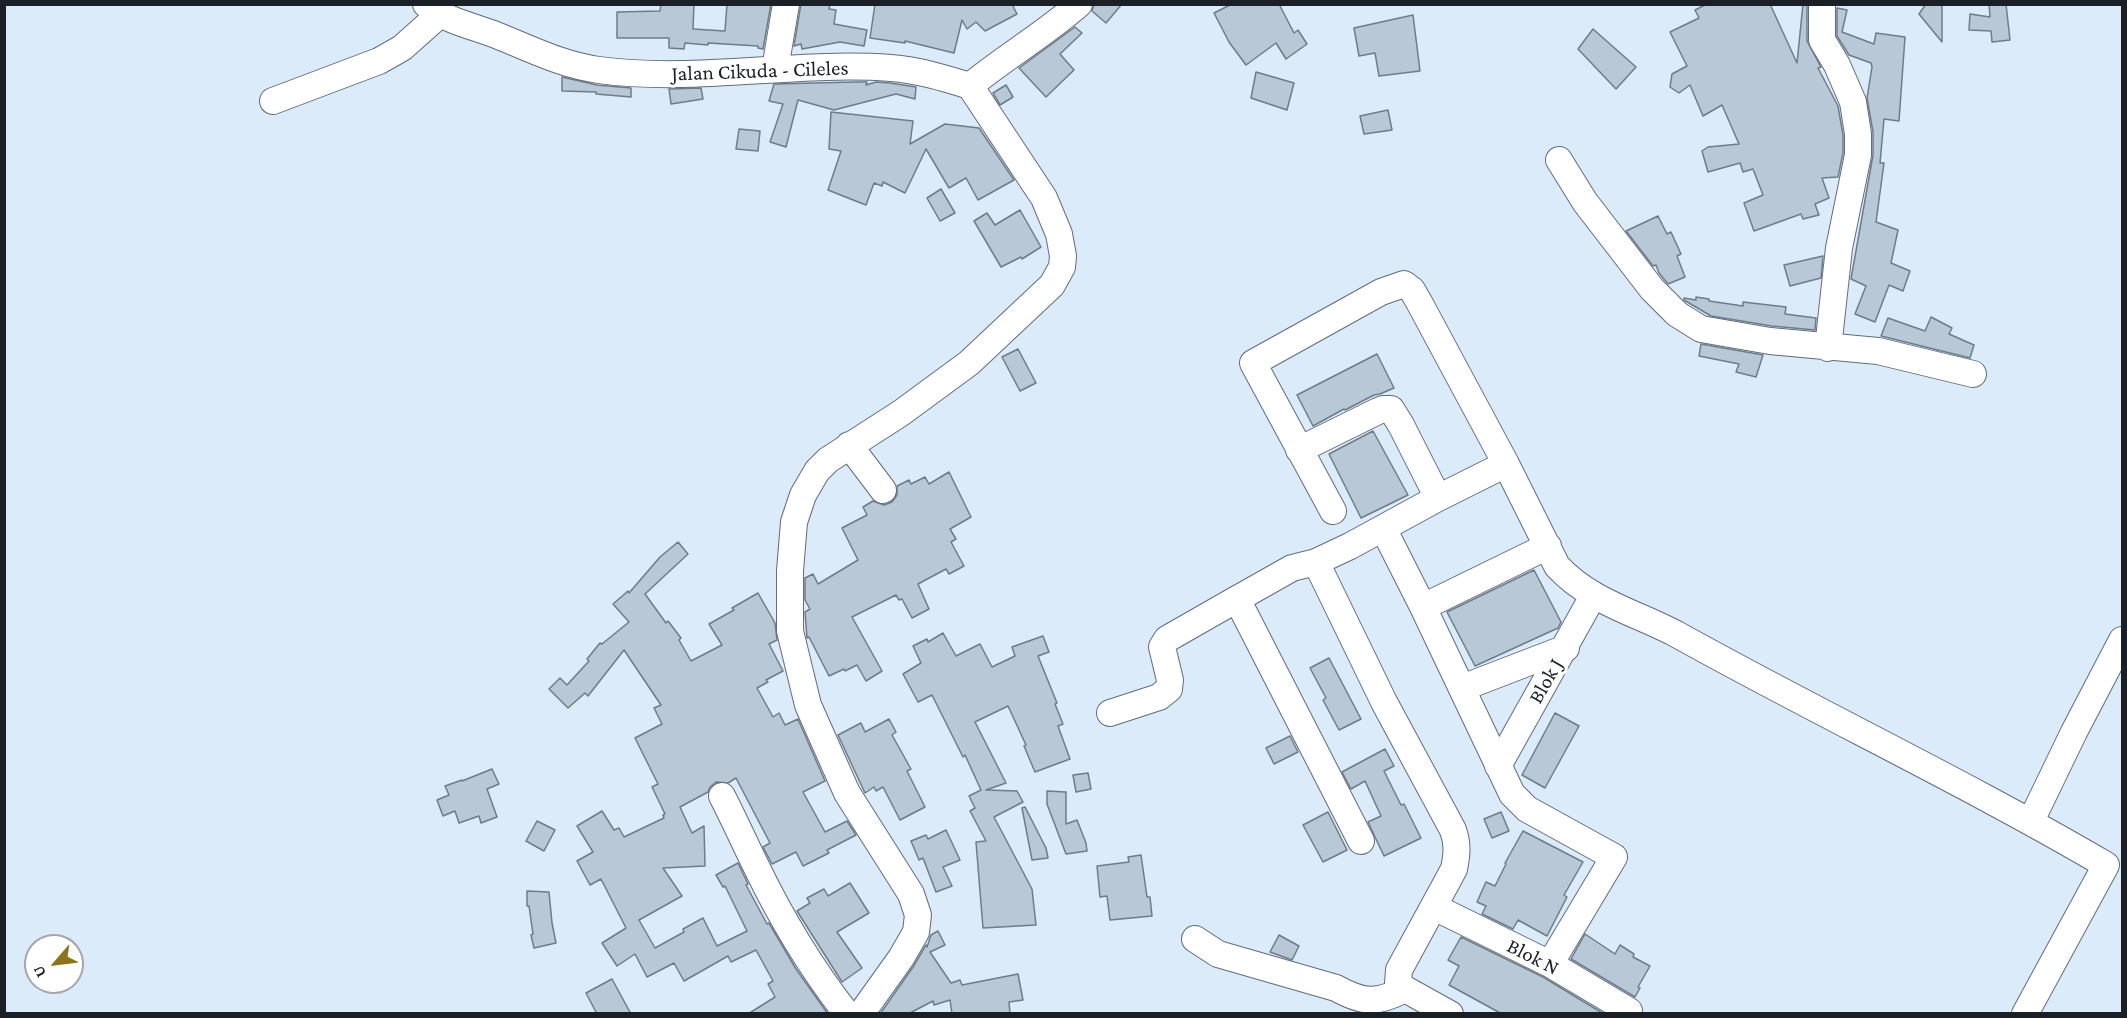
<!DOCTYPE html>
<style>
body{margin:0}
#map{position:relative;width:2127px;height:1018px;overflow:hidden;background:#dbebfa;font-family:"Crimson Pro",serif}
canvas{display:block}
.frame{position:absolute;inset:0;border:6px solid #1b2026;pointer-events:none}
.north{position:absolute;left:24px;top:934px;width:60px;height:60px;box-sizing:border-box;background:#fff;border:2px solid #a4a6a8;border-radius:50%;rotate:242deg;font-size:16px;font-weight:700;line-height:24px;text-align:center;color:#1b2026}
.north::after{content:'';display:block;margin:auto;width:21px;height:27px;background:#8e7418;clip-path:polygon(50% 0,100% 100%,50% 72%,0 100%)}
</style>
<div id="map">
<canvas width="2127" height="1018"></canvas>
<div class="frame"></div>
<div class="north">U</div>
</div>
<script>
const g = document.querySelector('canvas').getContext('2d');
g.lineJoin = 'round';
function fill(path, color) { g.fillStyle = color; g.fill(path, 'evenodd'); }
function strokePath(path, color, width, dash) { g.strokeStyle = color; g.lineWidth = width; g.lineCap = dash ? 'butt' : 'round'; g.setLineDash(dash || []); g.stroke(path); }
function write(font, color, halo, rows, align = 'center') {
  g.font = font + ' "Crimson Pro",serif'; g.lineWidth = 6; g.setLineDash([]); g.textBaseline = 'middle'; g.strokeStyle = halo; g.fillStyle = color; for (const [text, x, y, turn = 0] of rows) {
    g.save(); g.translate(x, y); g.rotate((+turn || 0) * Math.PI / 180); g.textAlign = isNaN(turn) ? turn : align; if (halo) g.strokeText(text, 0, 0); g.fillText(text, 0, 0); g.restore();
  }
}
const building = new Path2D(`
 M 661,4 L 694,4 L 693,29 L 725,31 L 727,4 L 771,4 L 763,49 L 758,48 L 758,46 L 708,43 L 708,45 L 685,43 L 684,49 L 669,48 L 669,38 L 617,38 L 617,12 L 660,11 Z
 M 801,4 L 830,4 L 829,9 L 836,10 L 834,24 L 867,30 L 864,46 L 840,42 L 802,49 L 801,44 L 794,46 Z
 M 875,4 L 1012,4 L 1017,14 L 985,31 L 976,22 L 967,29 L 962,20 L 954,53 L 905,41 L 905,43 L 870,38 Z
 M 1094,4 L 1122,4 L 1106,23 L 1092,11 Z
 M 1232,4 L 1279,4 L 1294,33 L 1298,30 L 1307,44 L 1286,59 L 1276,43 L 1246,65 L 1229,42 L 1214,13 Z
 M 1707,4 L 1770,4 L 1797,63 L 1803,4 L 1807,4 L 1807,41 L 1821,67 L 1818,68 L 1838,106 L 1843,135 L 1843,153 L 1838,177 L 1822,178 L 1829,198 L 1815,204 L 1819,215 L 1803,219 L 1801,214 L 1754,231 L 1744,203 L 1763,195 L 1753,169 L 1743,172 L 1740,163 L 1708,172 L 1702,151 L 1708,147 L 1739,144 L 1722,105 L 1703,116 L 1690,85 L 1679,93 L 1670,87 L 1672,74 L 1687,66 L 1670,32 L 1699,18 L 1695,10 Z
 M 1926,4 L 1942,4 L 1942,42 L 1919,14 Z
 M 1989,4 L 2006,4 L 2010,40 L 1992,42 L 1991,31 L 1969,30 L 1970,14 L 1990,17 Z
 M 1837,8 L 1847,10 L 1842,32 L 1874,44 L 1876,33 L 1905,37 L 1899,121 L 1884,119 L 1880,163 L 1884,163 L 1876,222 L 1898,230 L 1891,263 L 1910,271 L 1903,291 L 1889,285 L 1875,322 L 1855,314 L 1866,286 L 1851,279 L 1873,155 L 1873,132 L 1867,98 L 1872,67 L 1871,63 L 1849,55 L 1837,36 Z
 M 1413,15 L 1420,71 L 1379,76 L 1375,53 L 1359,56 L 1354,28 Z
 M 1075,27 L 1082,33 L 1060,54 L 1074,70 L 1046,97 L 1019,68 Z
 M 1593,29 L 1636,67 L 1616,89 L 1578,49 Z
 M 1256,72 L 1294,83 L 1287,110 L 1251,98 Z
 M 562,77 L 597,85 L 631,88 L 631,97 L 596,94 L 596,92 L 562,91 Z
 M 854,82 L 867,82 L 866,85 L 876,82 L 890,83 L 916,87 L 915,99 L 896,94 L 834,110 L 798,100 L 786,147 L 770,142 L 783,104 L 769,101 L 774,84 Z
 M 1006,85 L 1013,97 L 1000,105 L 993,93 Z
 M 701,88 L 703,99 L 671,104 L 669,89 Z
 M 1388,110 L 1392,130 L 1364,134 L 1360,116 Z
 M 831,112 L 913,121 L 910,144 L 945,124 L 979,128 L 1014,180 L 978,200 L 966,178 L 949,188 L 926,149 L 905,193 L 883,182 L 882,186 L 874,183 L 866,205 L 848,198 L 828,190 L 841,151 L 829,149 Z
 M 739,129 L 760,131 L 758,151 L 736,149 Z
 M 941,189 L 955,213 L 940,221 L 927,198 Z
 M 1020,210 L 1041,247 L 1022,259 L 1021,257 L 1001,267 L 974,221 L 987,213 L 995,225 Z
 M 1658,216 L 1667,234 L 1671,232 L 1681,254 L 1677,256 L 1685,277 L 1668,284 L 1659,273 L 1656,265 L 1653,266 L 1626,231 Z
 M 1823,256 L 1821,278 L 1790,286 L 1784,265 Z
 M 1696,297 L 1709,299 L 1709,301 L 1743,306 L 1743,302 L 1786,307 L 1785,314 L 1816,318 L 1815,330 L 1772,326 L 1711,316 L 1684,300 L 1684,298 L 1696,300 Z
 M 1931,317 L 1952,328 L 1949,334 L 1974,345 L 1970,358 L 1881,336 L 1888,318 L 1925,331 Z
 M 1701,344 L 1763,355 L 1756,377 L 1736,372 L 1739,364 L 1699,356 Z
 M 1018,349 L 1036,383 L 1020,391 L 1002,357 Z
 M 1377,354 L 1394,388 L 1380,394 L 1374,395 L 1345,410 L 1344,409 L 1313,426 L 1297,395 Z
 M 1373,431 L 1408,495 L 1361,518 L 1329,454 Z
 M 949,472 L 971,517 L 950,529 L 956,539 L 951,542 L 964,566 L 949,574 L 946,569 L 918,584 L 929,609 L 912,618 L 902,599 L 899,600 L 896,595 L 852,617 L 882,671 L 866,681 L 857,665 L 845,671 L 844,669 L 829,676 L 809,637 L 807,638 L 805,612 L 810,609 L 805,600 L 805,578 L 813,574 L 818,584 L 858,560 L 842,528 L 867,515 L 863,507 L 873,501 L 884,505 L 892,502 L 897,495 L 897,486 L 909,480 L 911,484 L 925,477 L 929,484 Z
 M 678,542 L 688,554 L 645,594 L 666,623 L 668,621 L 681,638 L 679,640 L 691,661 L 722,645 L 709,624 L 734,610 L 732,608 L 758,593 L 775,623 L 777,640 L 769,644 L 783,671 L 766,680 L 768,682 L 757,688 L 773,717 L 779,713 L 785,725 L 798,719 L 825,781 L 803,792 L 825,832 L 847,821 L 856,835 L 827,850 L 829,853 L 803,866 L 796,852 L 772,864 L 763,847 L 770,843 L 736,778 L 728,783 L 716,782 L 710,787 L 708,792 L 680,807 L 692,833 L 704,826 L 705,866 L 663,868 L 682,896 L 639,920 L 655,948 L 684,932 L 683,929 L 703,918 L 717,946 L 747,931 L 725,886 L 723,887 L 716,875 L 738,863 L 748,884 L 746,885 L 767,924 L 769,923 L 796,969 L 828,1014 L 748,1014 L 775,997 L 768,984 L 773,981 L 756,950 L 731,962 L 728,956 L 684,981 L 674,963 L 647,977 L 635,954 L 617,966 L 602,943 L 626,928 L 601,879 L 590,885 L 577,861 L 593,852 L 577,826 L 602,811 L 614,830 L 619,828 L 624,837 L 664,818 L 663,815 L 665,814 L 652,787 L 658,784 L 635,738 L 662,724 L 654,708 L 661,705 L 624,650 L 588,696 L 585,693 L 568,708 L 549,689 L 560,678 L 567,685 L 589,661 L 587,659 L 600,643 L 602,644 L 629,622 L 613,604 L 628,591 L 629,593 L 660,557 Z
 M 1534,570 L 1561,622 L 1558,628 L 1475,666 L 1447,612 Z
 M 943,633 L 956,656 L 980,644 L 992,667 L 1015,656 L 1012,647 L 1043,636 L 1049,652 L 1038,656 L 1057,703 L 1055,704 L 1063,724 L 1058,726 L 1070,759 L 1035,772 L 1024,746 L 1026,745 L 1008,706 L 975,722 L 1006,783 L 986,790 L 1017,791 L 1023,802 L 994,817 L 1032,889 L 1036,925 L 983,928 L 976,842 L 986,841 L 970,811 L 975,808 L 969,796 L 981,790 L 965,755 L 963,757 L 932,695 L 918,702 L 903,674 L 921,663 L 913,646 L 927,639 L 928,642 Z
 M 1329,658 L 1361,719 L 1339,730 L 1323,700 L 1326,698 L 1310,668 Z
 M 1555,713 L 1579,726 L 1545,788 L 1522,775 Z
 M 889,719 L 896,732 L 892,735 L 911,769 L 907,771 L 925,807 L 900,820 L 883,787 L 876,791 L 874,787 L 865,793 L 838,735 L 861,723 L 865,732 Z
 M 1290,736 L 1298,752 L 1274,764 L 1266,748 Z
 M 1385,749 L 1394,766 L 1384,771 L 1401,805 L 1404,804 L 1421,838 L 1384,856 L 1368,822 L 1381,816 L 1365,781 L 1351,789 L 1342,772 Z
 M 492,769 L 499,784 L 487,789 L 497,817 L 481,823 L 479,816 L 459,823 L 455,811 L 443,816 L 437,800 L 449,795 L 445,786 L 462,780 L 462,781 Z
 M 1088,773 L 1091,789 L 1076,792 L 1073,775 Z
 M 1047,791 L 1066,792 L 1066,824 L 1077,820 L 1086,843 L 1087,851 L 1066,854 L 1047,804 Z
 M 1025,807 L 1046,848 L 1048,858 L 1032,860 L 1022,808 Z
 M 1328,812 L 1347,850 L 1323,862 L 1303,825 Z
 M 1501,812 L 1509,831 L 1492,838 L 1484,819 Z
 M 537,821 L 555,830 L 544,851 L 526,841 Z
 M 946,830 L 960,860 L 943,867 L 952,886 L 936,892 L 923,858 L 919,860 L 911,841 L 926,835 L 928,839 Z
 M 1523,831 L 1583,862 L 1564,895 L 1567,897 L 1547,936 L 1518,920 L 1513,929 L 1482,914 L 1486,906 L 1477,902 L 1486,882 L 1495,886 L 1506,864 L 1505,863 Z
 M 1141,855 L 1147,897 L 1150,897 L 1152,916 L 1110,920 L 1107,896 L 1100,897 L 1097,866 L 1129,862 L 1128,857 Z
 M 850,883 L 869,913 L 837,932 L 862,968 L 842,982 L 797,911 L 810,903 L 807,898 L 824,889 L 828,896 Z
 M 527,891 L 549,892 L 552,923 L 556,943 L 534,948 L 531,935 L 533,934 L 529,906 L 527,906 Z
 M 938,931 L 945,945 L 930,952 L 951,983 L 960,980 L 962,985 L 1018,974 L 1023,1000 L 1009,1002 L 1010,1014 L 952,1014 L 950,1000 L 934,1005 L 933,1001 L 908,1014 L 880,1014 L 913,967 L 926,945 L 927,947 L 931,935 Z
 M 1585,934 L 1615,954 L 1620,945 L 1634,954 L 1633,957 L 1650,966 L 1638,987 L 1640,988 L 1635,997 L 1571,959 Z
 M 1279,935 L 1299,946 L 1292,960 L 1270,952 Z
 M 1461,937 L 1543,977 L 1604,1014 L 1502,1014 L 1449,985 L 1459,966 L 1448,960 Z
 M 612,979 L 631,1014 L 597,1014 L 586,993 Z`);
fill(building, '#b9c8d6');
strokePath(building, '#6e7c89', 1.5);
const minor = new Path2D(`
 M 426,4 C 446,21 473,26 496,35 C 531,49 562,65 599,70 C 696,83 794,61 891,68 C 918,70 944,78 970,86 C 1005,57 1045,34 1079,4
 M 1822,4 L 1822,40 L 1837,65 L 1853,102 L 1858,134 L 1858,155 L 1839,248 L 1828,348
 M 775,69 L 786,4
 M 273,101 L 379,61 L 402,48 L 439,15
 M 1559,160 L 1585,202 L 1652,289 L 1677,314 L 1701,329 L 1770,341 L 1878,351 L 1973,374
 M 849,445 L 883,490
 M 1299,450 L 1378,411 L 1383,409 L 1391,409 L 1401,425 L 1438,498
 M 1333,511 L 1253,363 L 1381,292 L 1404,284 L 1412,290 L 1419,302 L 1506,464 L 1557,566 C 1590,602 1637,613 1678,635 C 1820,714 1966,783 2106,865 L 2025,1014
 M 1383,528 L 1423,607 L 1512,794 L 1527,809 L 1614,857 L 1550,964
 M 1316,562 L 1292,568 L 1237,599 L 1361,841
 M 1423,607 L 1548,546
 M 1462,688 L 1566,648
 M 1110,713 L 1159,697 L 1169,689 L 1170,680 L 1162,647 L 1167,639 L 1237,599
 M 1498,766 L 1593,596
 M 722,796 C 734,819 744,842 756,866 C 781,918 811,968 847,1014
 M 2031,821 L 2074,732 L 2122,640
 M 1434,907 L 1550,964 L 1629,1011
 M 1195,939 L 1218,954 L 1336,988 C 1363,1003 1377,1004 1405,989
 M 861,1014 L 901,958 L 916,932 L 918,915 L 911,894 L 847,793 L 808,705 L 790,631 L 790,571 L 794,522 L 803,495 L 817,471 L 828,460 L 901,413 L 969,363 L 1052,285 L 1062,267 L 1063,256 L 1059,234 L 1044,198 L 970,86
 M 1450,1014 L 1405,989 L 1398,983 L 1399,970 L 1454,869 C 1457,854 1458,844 1453,830 L 1384,702 L 1316,562 L 1350,546 L 1438,498 L 1506,464`);
strokePath(minor, '#606d7a', 28);
strokePath(minor, '#fff', 26);
write('21px', '#1b2026', '#fff', [
 ["Jalan Cikuda - Cileles",760,71,-2],
 ["Blok J",1546,681,-60],
 ["Blok N",1533,957,27]
]);
</script>
